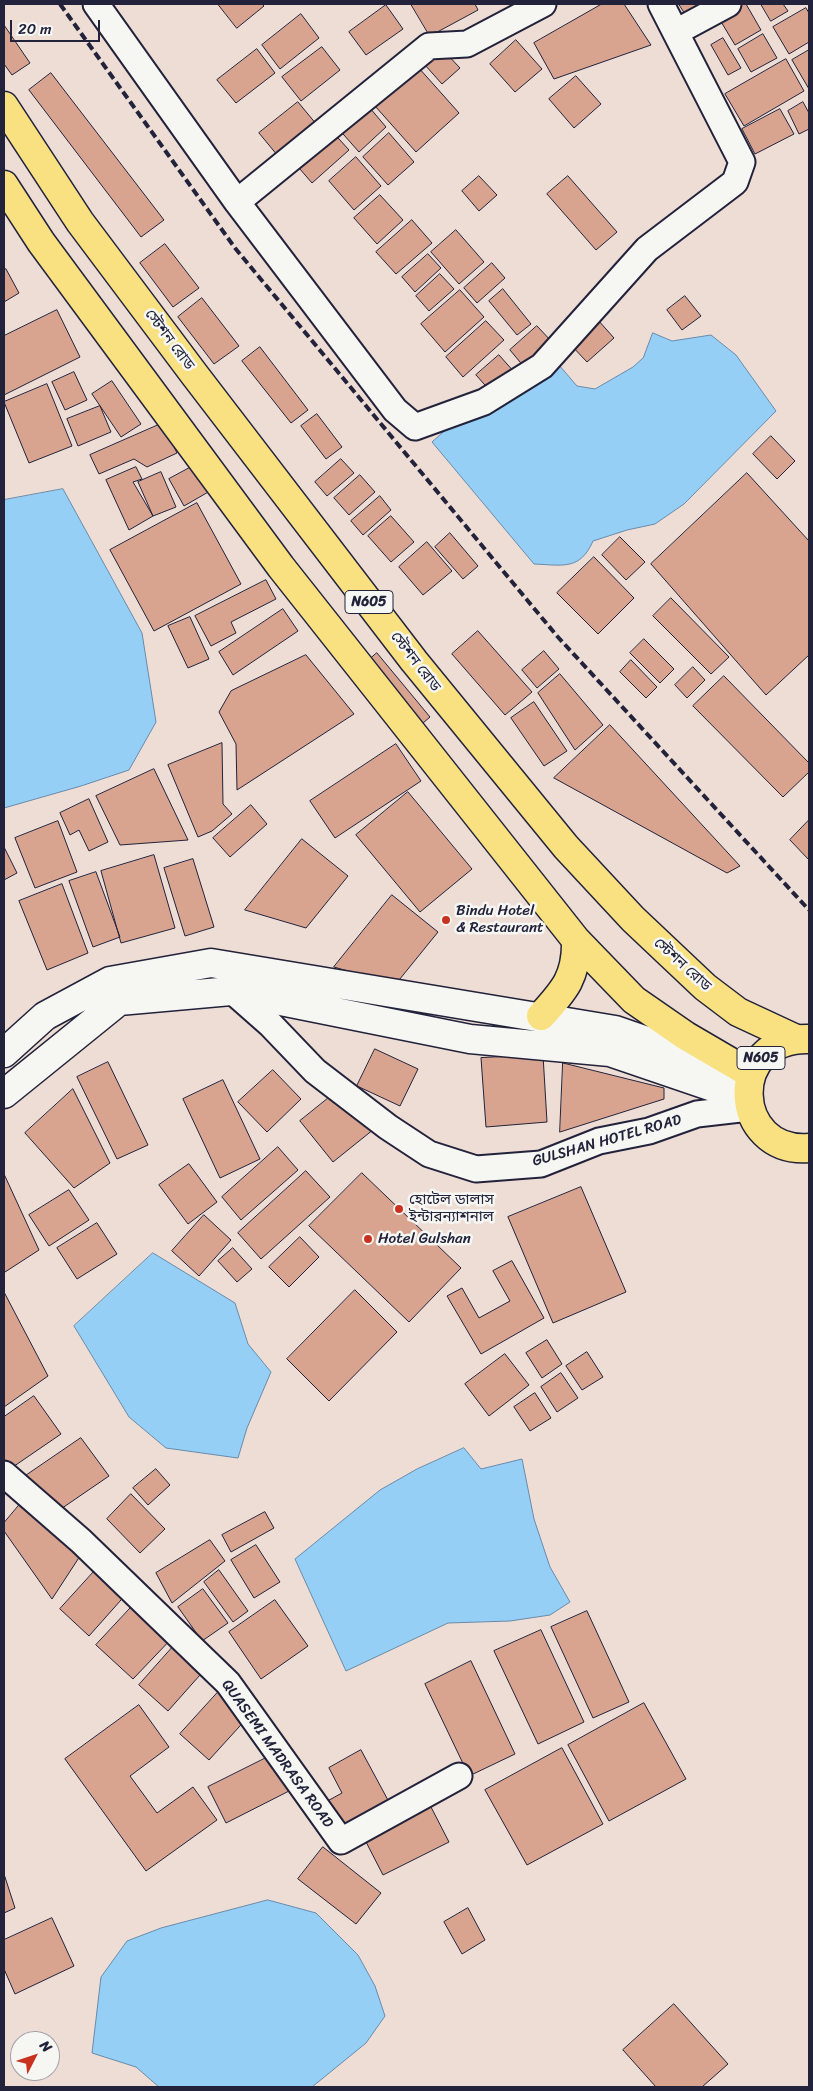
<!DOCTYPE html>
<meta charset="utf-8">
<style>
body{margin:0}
#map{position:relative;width:813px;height:2091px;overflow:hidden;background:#edddd4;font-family:Sriracha,sans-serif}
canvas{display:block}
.frame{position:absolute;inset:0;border:5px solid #22223b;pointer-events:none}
.north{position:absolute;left:10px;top:2031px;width:50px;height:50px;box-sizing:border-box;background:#f6f6f2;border:1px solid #a1a1a9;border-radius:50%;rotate:49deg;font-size:14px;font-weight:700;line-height:20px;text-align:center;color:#22223b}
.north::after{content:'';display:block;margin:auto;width:18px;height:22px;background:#c8321e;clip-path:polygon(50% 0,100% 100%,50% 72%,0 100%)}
.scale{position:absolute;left:10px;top:20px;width:90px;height:22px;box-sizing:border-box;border:2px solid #22223b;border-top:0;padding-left:6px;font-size:15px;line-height:18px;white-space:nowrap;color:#22223b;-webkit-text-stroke:4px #f6f6f2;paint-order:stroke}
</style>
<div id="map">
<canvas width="813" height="2091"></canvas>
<div class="frame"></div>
<div class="north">N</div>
<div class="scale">20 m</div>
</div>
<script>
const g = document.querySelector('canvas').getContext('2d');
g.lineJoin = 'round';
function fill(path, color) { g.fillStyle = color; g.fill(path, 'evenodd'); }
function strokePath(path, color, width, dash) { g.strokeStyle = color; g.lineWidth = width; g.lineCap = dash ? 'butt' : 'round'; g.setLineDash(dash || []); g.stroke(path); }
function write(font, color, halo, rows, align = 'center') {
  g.font = font + ' Sriracha,"Noto Sans Bengali",sans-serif'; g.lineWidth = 5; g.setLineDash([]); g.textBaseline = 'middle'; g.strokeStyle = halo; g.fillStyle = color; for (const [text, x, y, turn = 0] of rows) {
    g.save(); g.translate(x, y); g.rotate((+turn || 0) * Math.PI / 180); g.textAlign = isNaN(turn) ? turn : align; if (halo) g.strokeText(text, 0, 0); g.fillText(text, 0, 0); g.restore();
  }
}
const water = new Path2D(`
 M 653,333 L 672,341 L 711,335 L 736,355 L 776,411 L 684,504 L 655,524 L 627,530 L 593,541 C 580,571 562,565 534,564 L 432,442 L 452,424 L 559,365 L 577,386 L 595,389 L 633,367 L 643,358 Z
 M 63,489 L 142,633 L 156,722 L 129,770 L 81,786 L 4,808 L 4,500 Z
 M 153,1253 L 235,1303 L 248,1344 L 271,1372 L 247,1428 L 238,1458 L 166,1448 L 129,1417 L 74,1326 Z
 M 464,1448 L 481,1469 L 522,1459 L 534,1519 L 550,1567 L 570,1602 L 550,1615 L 510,1621 L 448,1623 L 346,1671 L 295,1559 L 380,1490 L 417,1469 Z
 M 268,1900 L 316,1913 L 358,1955 L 375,1986 L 385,2016 L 366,2043 L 312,2087 L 159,2087 L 136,2067 L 92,2053 L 101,1977 L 127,1941 L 161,1928 Z`);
fill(water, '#96cff6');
strokePath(water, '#688aab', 1);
const building = new Path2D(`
 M 218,4 L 262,4 L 264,6 L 237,28 Z
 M 411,4 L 475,4 L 478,10 L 430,36 Z
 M 602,4 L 624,4 L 651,45 L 554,79 L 534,43 Z
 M 679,4 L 705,4 L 686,15 Z
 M 736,4 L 746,4 L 761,30 L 735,45 L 717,15 Z
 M 761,4 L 783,4 L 788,11 L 771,21 Z
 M 386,5 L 403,29 L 366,55 L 349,32 Z
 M 806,8 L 809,13 L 809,42 L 789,54 L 773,27 Z
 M 301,14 L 319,38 L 280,69 L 262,45 Z
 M 4,25 L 30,63 L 12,75 L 4,64 Z
 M 763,34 L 777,58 L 751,72 L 738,49 Z
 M 723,38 L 741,68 L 728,75 L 711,45 Z
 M 516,40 L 542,69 L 515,92 L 490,64 Z
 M 322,47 L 340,70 L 301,101 L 282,77 Z
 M 257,49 L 275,73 L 236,103 L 217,80 Z
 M 442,49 L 460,68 L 442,84 L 425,65 Z
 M 809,50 L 809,89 L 792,60 Z
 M 786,59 L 804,91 L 744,126 L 725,94 Z
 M 418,67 L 459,113 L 416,152 L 375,106 Z
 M 51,73 L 164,220 L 141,237 L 29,90 Z
 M 576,76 L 601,104 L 574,128 L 549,99 Z
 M 364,101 L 386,127 L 359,152 L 336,126 Z
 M 298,102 L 317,125 L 278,156 L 259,133 Z
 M 803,102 L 809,113 L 809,129 L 799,134 L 788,111 Z
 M 780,109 L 794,134 L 755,154 L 742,129 Z
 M 329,128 L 349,150 L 312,183 L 293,161 Z
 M 389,133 L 414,162 L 388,185 L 363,157 Z
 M 356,157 L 381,186 L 354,210 L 329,181 Z
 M 479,176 L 497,195 L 479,211 L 462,191 Z
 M 568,176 L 617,232 L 596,250 L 547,194 Z
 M 380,195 L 403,220 L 377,244 L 354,218 Z
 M 412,220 L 432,243 L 396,274 L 376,252 Z
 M 456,230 L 484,262 L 459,284 L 431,252 Z
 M 165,244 L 199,288 L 173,307 L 140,263 Z
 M 428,254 L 441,268 L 415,292 L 402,277 Z
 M 492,263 L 505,278 L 477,303 L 464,288 Z
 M 6,269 L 19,293 L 4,302 L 4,270 Z
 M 440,274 L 454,289 L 429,311 L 416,296 Z
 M 503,289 L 531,324 L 517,335 L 489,301 Z
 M 460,290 L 484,317 L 445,352 L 421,324 Z
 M 685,296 L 701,316 L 682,330 L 667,310 Z
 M 202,298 L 239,346 L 214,364 L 178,317 Z
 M 57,310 L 80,357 L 4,395 L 4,336 Z
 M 598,320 L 614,338 L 587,362 L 570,344 Z
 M 486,321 L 504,340 L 463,377 L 446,357 Z
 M 537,326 L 553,343 L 525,368 L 510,350 Z
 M 260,347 L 308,410 L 291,423 L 242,361 Z
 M 499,355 L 516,374 L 493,394 L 476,375 Z
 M 74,372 L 87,400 L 65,410 L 52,382 Z
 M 112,381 L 141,424 L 121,437 L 92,394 Z
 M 47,384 L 72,446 L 29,463 L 4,402 Z
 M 100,406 L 111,432 L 78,446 L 67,419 Z
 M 317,414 L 342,447 L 326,459 L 301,426 Z
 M 163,423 L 177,453 L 147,467 L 134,459 L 99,474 L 90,455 Z
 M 771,436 L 795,461 L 777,479 L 753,454 Z
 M 341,459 L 354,473 L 327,496 L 315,482 Z
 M 195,465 L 210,491 L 184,506 L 169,479 Z
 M 136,467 L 142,479 L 133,482 L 153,516 L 129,530 L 106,480 Z
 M 161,472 L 176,507 L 153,516 L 138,482 Z
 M 747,473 L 809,541 L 809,655 L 766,695 L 651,564 Z
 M 360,475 L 375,492 L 349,515 L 334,498 Z
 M 380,496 L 391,510 L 363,535 L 351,521 Z
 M 197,503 L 241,584 L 154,631 L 110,550 Z
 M 391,516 L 414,542 L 391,562 L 368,536 Z
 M 450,533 L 478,566 L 463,579 L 435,547 Z
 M 620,537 L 645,562 L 626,580 L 602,555 Z
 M 427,542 L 452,571 L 423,595 L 399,567 Z
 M 594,557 L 634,598 L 598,634 L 557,593 Z
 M 266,580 L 276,599 L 231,622 L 236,633 L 211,646 L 195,616 Z
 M 671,598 L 729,657 L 711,674 L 653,616 Z
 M 283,609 L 298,631 L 233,675 L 219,652 Z
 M 190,617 L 209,659 L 188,668 L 168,626 Z
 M 478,631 L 532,692 L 505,715 L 452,654 Z
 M 644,639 L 674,669 L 660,683 L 630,653 Z
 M 544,651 L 559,669 L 537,688 L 522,670 Z
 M 377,653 L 430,717 L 416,729 L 362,666 Z
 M 306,655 L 354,714 L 237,790 L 236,744 L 219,712 L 231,691 Z
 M 631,660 L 657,687 L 646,698 L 620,672 Z
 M 693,667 L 705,680 L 687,698 L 675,685 Z
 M 560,674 L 603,725 L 575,750 L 538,693 Z
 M 724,676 L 809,763 L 809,772 L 783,797 L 693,706 Z
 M 534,702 L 567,751 L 544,766 L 511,718 Z
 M 610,725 L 740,866 L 727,873 L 554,778 Z
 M 222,743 L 223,804 L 232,814 L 212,831 L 198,837 L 168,765 Z
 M 396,744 L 421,781 L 335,838 L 310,801 Z
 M 154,769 L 188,840 L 120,845 L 96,796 Z
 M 408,792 L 472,869 L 420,912 L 356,835 Z
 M 89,799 L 108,842 L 89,851 L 79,830 L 70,835 L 60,813 Z
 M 251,805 L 267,824 L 230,857 L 213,838 Z
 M 809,820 L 809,860 L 790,840 Z
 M 58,821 L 77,872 L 35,888 L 15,838 Z
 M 302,839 L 348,876 L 306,928 L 245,910 Z
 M 4,847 L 17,873 L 4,880 Z
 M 154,855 L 175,928 L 121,943 L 101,871 Z
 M 193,859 L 214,927 L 185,936 L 164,868 Z
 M 96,872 L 120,937 L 93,947 L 69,881 Z
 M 62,884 L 88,953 L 47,970 L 19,901 Z
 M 392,895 L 438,932 L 395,985 L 334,967 Z
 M 375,1049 L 418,1069 L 400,1106 L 357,1086 Z
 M 543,1055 L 547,1122 L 486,1127 L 481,1058 Z
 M 108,1062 L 148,1145 L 117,1159 L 77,1077 Z
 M 563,1063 L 664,1088 L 664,1099 L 560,1132 Z
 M 273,1070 L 301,1099 L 267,1132 L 238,1102 Z
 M 223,1080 L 260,1159 L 220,1178 L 183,1099 Z
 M 346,1084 L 379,1125 L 333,1162 L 300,1121 Z
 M 73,1089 L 110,1163 L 74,1188 L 25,1133 Z
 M 278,1147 L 298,1170 L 241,1220 L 222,1197 Z
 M 189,1164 L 217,1202 L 188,1224 L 159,1185 Z
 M 306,1171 L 330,1197 L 261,1259 L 238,1233 Z
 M 362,1173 L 461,1268 L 409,1322 L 309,1226 Z
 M 4,1174 L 39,1250 L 5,1272 L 4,1270 Z
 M 581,1187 L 626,1292 L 553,1323 L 508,1217 Z
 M 69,1190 L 89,1220 L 49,1246 L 29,1215 Z
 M 204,1215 L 231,1240 L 199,1276 L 172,1251 Z
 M 97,1223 L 117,1254 L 77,1279 L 57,1248 Z
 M 300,1237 L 319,1257 L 289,1287 L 269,1267 Z
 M 233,1248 L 252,1269 L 237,1282 L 218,1261 Z
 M 512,1261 L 544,1318 L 481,1354 L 447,1296 L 462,1288 L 479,1318 L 510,1301 L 493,1271 Z
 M 355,1290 L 397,1332 L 329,1401 L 287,1359 Z
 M 4,1292 L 48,1376 L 4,1407 Z
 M 547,1340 L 562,1364 L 542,1378 L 526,1353 Z
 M 587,1352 L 603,1377 L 582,1390 L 566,1366 Z
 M 505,1354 L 529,1385 L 489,1416 L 465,1384 Z
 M 561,1373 L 578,1398 L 557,1412 L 541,1387 Z
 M 535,1393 L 551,1418 L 530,1431 L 514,1407 Z
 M 34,1396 L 61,1434 L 7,1471 L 4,1467 L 4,1417 Z
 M 81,1438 L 109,1476 L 55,1513 L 21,1479 Z
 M 156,1469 L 170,1485 L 148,1505 L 133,1488 Z
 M 131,1494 L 165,1529 L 140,1553 L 107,1519 Z
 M 21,1503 L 82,1553 L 52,1599 L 4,1531 L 4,1523 Z
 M 265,1512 L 274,1528 L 231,1552 L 222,1535 Z
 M 210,1540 L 225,1561 L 172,1603 L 156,1573 Z
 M 256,1545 L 280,1582 L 254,1598 L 231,1560 Z
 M 100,1565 L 129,1591 L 89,1636 L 60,1609 Z
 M 219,1570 L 248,1611 L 233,1622 L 204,1582 Z
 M 203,1589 L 228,1623 L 202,1641 L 178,1607 Z
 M 138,1600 L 175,1635 L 133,1679 L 96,1645 Z
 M 275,1600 L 308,1646 L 261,1679 L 229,1632 Z
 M 587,1611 L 629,1702 L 593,1718 L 551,1627 Z
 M 541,1630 L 584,1722 L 538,1744 L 494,1651 Z
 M 179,1640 L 208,1666 L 168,1711 L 139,1685 Z
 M 471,1661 L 515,1754 L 469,1776 L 425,1684 Z
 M 220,1690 L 249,1716 L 209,1760 L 180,1734 Z
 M 644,1703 L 686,1779 L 609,1821 L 568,1745 Z
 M 139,1705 L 169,1747 L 130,1776 L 157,1813 L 193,1787 L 217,1820 L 146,1871 L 65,1759 Z
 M 562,1748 L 603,1824 L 527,1865 L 485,1790 Z
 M 361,1750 L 389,1802 L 336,1830 L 322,1804 L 342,1793 L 329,1768 Z
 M 274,1754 L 291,1790 L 226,1823 L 208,1787 Z
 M 431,1807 L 449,1842 L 383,1875 L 365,1840 Z
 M 323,1847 L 381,1893 L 356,1924 L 298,1879 Z
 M 4,1874 L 15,1908 L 4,1913 Z
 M 468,1908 L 485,1940 L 462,1954 L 444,1922 Z
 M 52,1918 L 74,1966 L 15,1994 L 4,1969 L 4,1940 Z
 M 674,2004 L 728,2064 L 702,2087 L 656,2087 L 623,2050 Z`);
fill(building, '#d9a48f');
strokePath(building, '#22223b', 1);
const minor = new Path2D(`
 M 96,4 L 237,202 L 395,410 L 415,427 L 484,402 L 542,366 L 647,249 L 735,182 L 742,162 L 661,4
 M 676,32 L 728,4
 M 237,202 L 429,46 L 467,44 L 543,4
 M 228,987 L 270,1024 L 315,1071 L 388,1127 L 429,1154 L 476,1169 L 541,1164 L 599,1141 L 649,1131 L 697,1114 L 749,1108
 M 4,1474 L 81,1541 L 228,1683 L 341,1841 L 459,1776`);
const secondary = new Path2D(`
 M 4,1053 L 45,1016 L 110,981 L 211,963 L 615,1030 L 730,1070
 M 4,1094 L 119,1001 L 231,991 L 470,1039 L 610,1052 L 748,1099`);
const primary = new Path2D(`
 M 809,1039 C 725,1037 732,1154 809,1148`);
const trunk = new Path2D(`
 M 4,106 L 80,222 L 194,374 L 414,661 L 566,847 L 633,919 L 705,987 L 738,1012 L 796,1039
 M 4,185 L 41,242 L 281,567 L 576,940 L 634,1000 L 686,1036 L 751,1074
 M 541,1016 C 565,990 577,976 576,940`);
strokePath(minor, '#22223b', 29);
strokePath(secondary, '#22223b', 31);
strokePath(primary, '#22223b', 31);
strokePath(trunk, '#22223b', 31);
strokePath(minor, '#f6f6f2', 25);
strokePath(secondary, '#f6f6f2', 28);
strokePath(primary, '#f9e181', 28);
strokePath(trunk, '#f9e181', 28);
strokePath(new Path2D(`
 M 60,4 L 235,248 L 557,636 L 809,910`), '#22223b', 4, [8, 4]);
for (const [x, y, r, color] of [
 [446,920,5,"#c8321e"],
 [399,1209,5,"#c8321e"],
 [368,1239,5,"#c8321e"]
]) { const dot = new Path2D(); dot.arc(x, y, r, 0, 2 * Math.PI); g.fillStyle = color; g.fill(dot); strokePath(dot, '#f6f6f2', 2); }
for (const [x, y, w] of [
 [369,602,48],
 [761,1058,48]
]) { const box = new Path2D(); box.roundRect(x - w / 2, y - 11.5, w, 23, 4); g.fillStyle = '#f6f6f2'; g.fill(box); strokePath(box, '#22223b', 1); }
write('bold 14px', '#22223b', null, [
 ["N605",369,602],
 ["N605",761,1058]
]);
write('15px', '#22223b', '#f6f6f2', [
 ["স্টেশন রোড",169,340,53],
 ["স্টেশন রোড",415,662,52],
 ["স্টেশন রোড",682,965,42],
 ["GULSHAN HOTEL ROAD",607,1141,-16],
 ["QUASEMI MADRASA ROAD",277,1754,54]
]);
write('15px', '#22223b', '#f6f6f2', [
 ["Bindu Hotel",456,911],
 ["& Restaurant",456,928],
 ["হোটেল ডালাস",409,1200],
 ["ইন্টারন্যাশনাল",409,1217],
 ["Hotel Gulshan",378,1239]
], 'left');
</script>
